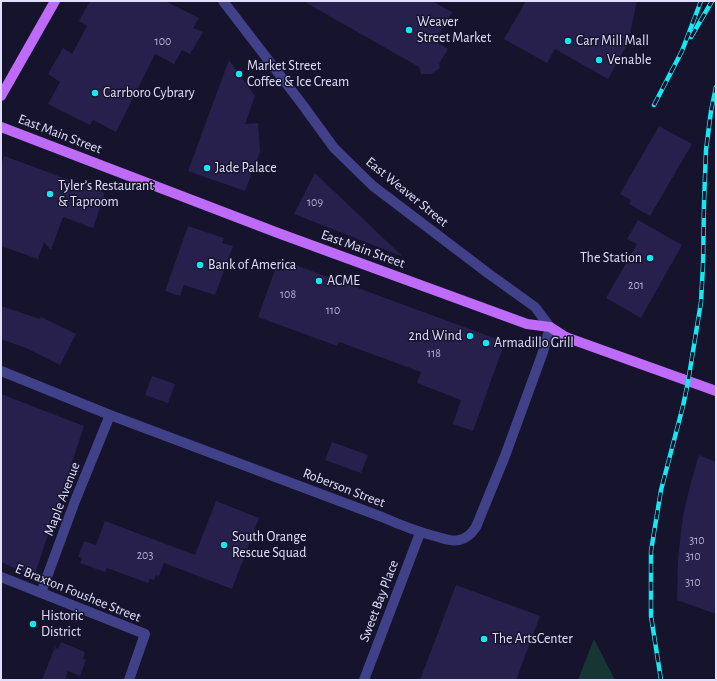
<!DOCTYPE html>
<meta charset="utf-8">
<style>
body{margin:0}
#map{position:relative;width:717px;height:681px;overflow:hidden;background:#16132c;font-family:"Alegreya Sans",sans-serif}
canvas{display:block}
.frame{position:absolute;inset:0;border:2px solid #e1dffd;pointer-events:none}
</style>
<div id="map">
<canvas width="717" height="681"></canvas>
<div class="frame"></div>
</div>
<script>
const g = document.querySelector('canvas').getContext('2d');
g.lineJoin = 'round';
function fill(path, color) { g.fillStyle = color; g.fill(path, 'evenodd'); }
function strokePath(path, color, width, dash) { g.strokeStyle = color; g.lineWidth = width; g.lineCap = dash ? 'butt' : 'round'; g.setLineDash(dash || []); g.stroke(path); }
function write(font, color, halo, rows, align = 'center') {
  g.font = font + ' "Alegreya Sans",sans-serif'; g.lineWidth = 3; g.setLineDash([]); g.textBaseline = 'middle'; g.strokeStyle = halo; g.fillStyle = color; for (const [text, x, y, turn = 0] of rows) {
    g.save(); g.translate(x, y); g.rotate((+turn || 0) * Math.PI / 180); g.textAlign = isNaN(turn) ? turn : align; if (halo) g.strokeText(text, 0, 0); g.fillText(text, 0, 0); g.restore();
  }
}
fill(new Path2D(`
 M 594,639 L 615,680 L 578,680 Z`), '#163533');
fill(new Path2D(`
 M 90,1 L 165,1 L 199,18 L 193,28 L 203,32 L 190,54 L 182,50 L 174,64 L 155,54 L 116,132 L 93,120 L 90,125 L 48,104 L 60,82 L 48,74 L 63,48 L 72,54 L 87,26 L 79,21 Z
 M 303,1 L 432,1 L 452,12 L 435,41 L 448,49 L 439,64 L 440,68 L 431,74 L 421,74 L 419,67 Z
 M 526,1 L 637,1 L 628,43 L 608,79 L 555,49 L 547,63 L 504,39 Z
 M 229,60 L 255,96 L 245,124 L 258,123 L 260,152 L 245,191 L 188,171 Z
 M 659,126 L 692,144 L 650,216 L 629,204 L 631,200 L 620,194 Z
 M 4,156 L 105,193 L 93,228 L 63,217 L 51,250 L 44,242 L 38,259 L 1,246 L 1,165 Z
 M 315,173 L 401,255 L 401,256 L 294,214 Z
 M 638,220 L 682,245 L 641,318 L 606,298 L 637,244 L 627,239 Z
 M 188,226 L 224,238 L 222,243 L 233,246 L 215,295 L 184,285 L 180,296 L 165,291 Z
 M 279,259 L 505,342 L 473,431 L 453,424 L 461,400 L 417,383 L 421,372 L 339,342 L 337,346 L 258,317 Z
 M 1,306 L 40,319 L 41,317 L 76,334 L 60,365 L 26,348 L 1,339 Z
 M 152,376 L 175,384 L 168,403 L 145,395 Z
 M 1,394 L 84,426 L 34,577 L 1,562 Z
 M 332,442 L 368,455 L 361,473 L 325,460 Z
 M 699,455 L 716,462 L 716,614 L 677,600 L 678,558 L 683,515 L 691,482 Z
 M 216,501 L 259,518 L 232,589 L 164,563 L 159,576 L 156,575 L 154,580 L 150,579 L 148,583 L 107,568 L 105,572 L 80,563 L 82,558 L 78,557 L 84,541 L 96,545 L 105,521 L 195,555 Z
 M 456,585 L 540,616 L 516,680 L 420,680 Z
 M 61,642 L 85,652 L 83,659 L 86,660 L 80,676 L 68,671 L 65,680 L 42,680 L 55,647 L 58,649 Z`), '#27204c');
strokePath(new Path2D(`
 M 1,371 L 110,415 L 382,517 C 400,525 418,532 438,537 C 445,539 452,542 459,540 C 466,539 472,533 476,527 L 505,456 L 543,352 L 550,327 L 535,307 L 489,274 L 373,186 L 334,148 L 302,104 L 223,1
 M 1,577 L 145,634 L 129,680
 M 41,593 L 75,501 L 110,415
 M 364,680 L 420,533`), '#404188', 10);
strokePath(new Path2D(`
 M 1,96 L 55,1
 M 1,127 L 278,233 L 527,324 L 550,327 L 564,336 L 571,339 L 716,391`), '#bd6bf8', 10);
const rail = new Path2D(`
 M 691,37 L 712,1
 M 654,105 L 682,51 L 701,1
 M 661,680 L 651,616 L 651,551 L 661,490 L 683,406 L 688,382 L 701,302 L 703,265 L 704,203 L 706,150 L 711,111 L 716,87`);
strokePath(rail, '#15e8f4', 4.5);
strokePath(rail, '#16132c', 3, [9]);
for (const [x, y, r, color] of [
 [409,30,4,"#15e8f4"],
 [568,41,4,"#15e8f4"],
 [599,60,4,"#15e8f4"],
 [239,74,4,"#15e8f4"],
 [95,93,4,"#15e8f4"],
 [207,168,4,"#15e8f4"],
 [50,194,4,"#15e8f4"],
 [650,258,4,"#15e8f4"],
 [200,265,4,"#15e8f4"],
 [319,281,4,"#15e8f4"],
 [470,336,4,"#15e8f4"],
 [486,343,4,"#15e8f4"],
 [224,545,4,"#15e8f4"],
 [33,624,4,"#15e8f4"],
 [484,639,4,"#15e8f4"]
]) { const dot = new Path2D(); dot.arc(x, y, r, 0, 2 * Math.PI); g.fillStyle = color; g.fill(dot); strokePath(dot, '#16132c', 1.5); }
write('12px', '#b2afd1', null, [
 ["100",163,41],
 ["109",315,202],
 ["201",636,285],
 ["108",288,294],
 ["110",333,310],
 ["118",434,353],
 ["310",697,540],
 ["203",145,555],
 ["310",693,556],
 ["310",693,582]
]);
write('14px', '#e1dffd', '#16132c', [
 ["Weaver",417,22],
 ["Street Market",417,38],
 ["Carr Mill Mall",576,41],
 ["Venable",607,60],
 ["Market Street",247,66],
 ["Coffee & Ice Cream",247,82],
 ["Carrboro Cybrary",103,93],
 ["Jade Palace",215,168],
 ["Tyler’s Restaurant",58,186],
 ["& Taproom",58,202],
 ["The Station",642,258,"right"],
 ["Bank of America",208,265],
 ["ACME",327,281],
 ["2nd Wind",462,336,"right"],
 ["Armadillo Grill",494,343],
 ["South Orange",232,537],
 ["Rescue Squad",232,553],
 ["Historic",41,616],
 ["District",41,632],
 ["The ArtsCenter",492,639]
], 'left');
write('14px', '#e1dffd', '#16132c', [
 ["East Main Street",60,134,21],
 ["East Weaver Street",407,192,39],
 ["East Main Street",363,249,20],
 ["Roberson Street",344,488,21],
 ["Maple Avenue",62,499,-69],
 ["E Braxton Foushee Street",78,593,22],
 ["Sweet Bay Place",379,601,-69]
]);
</script>
